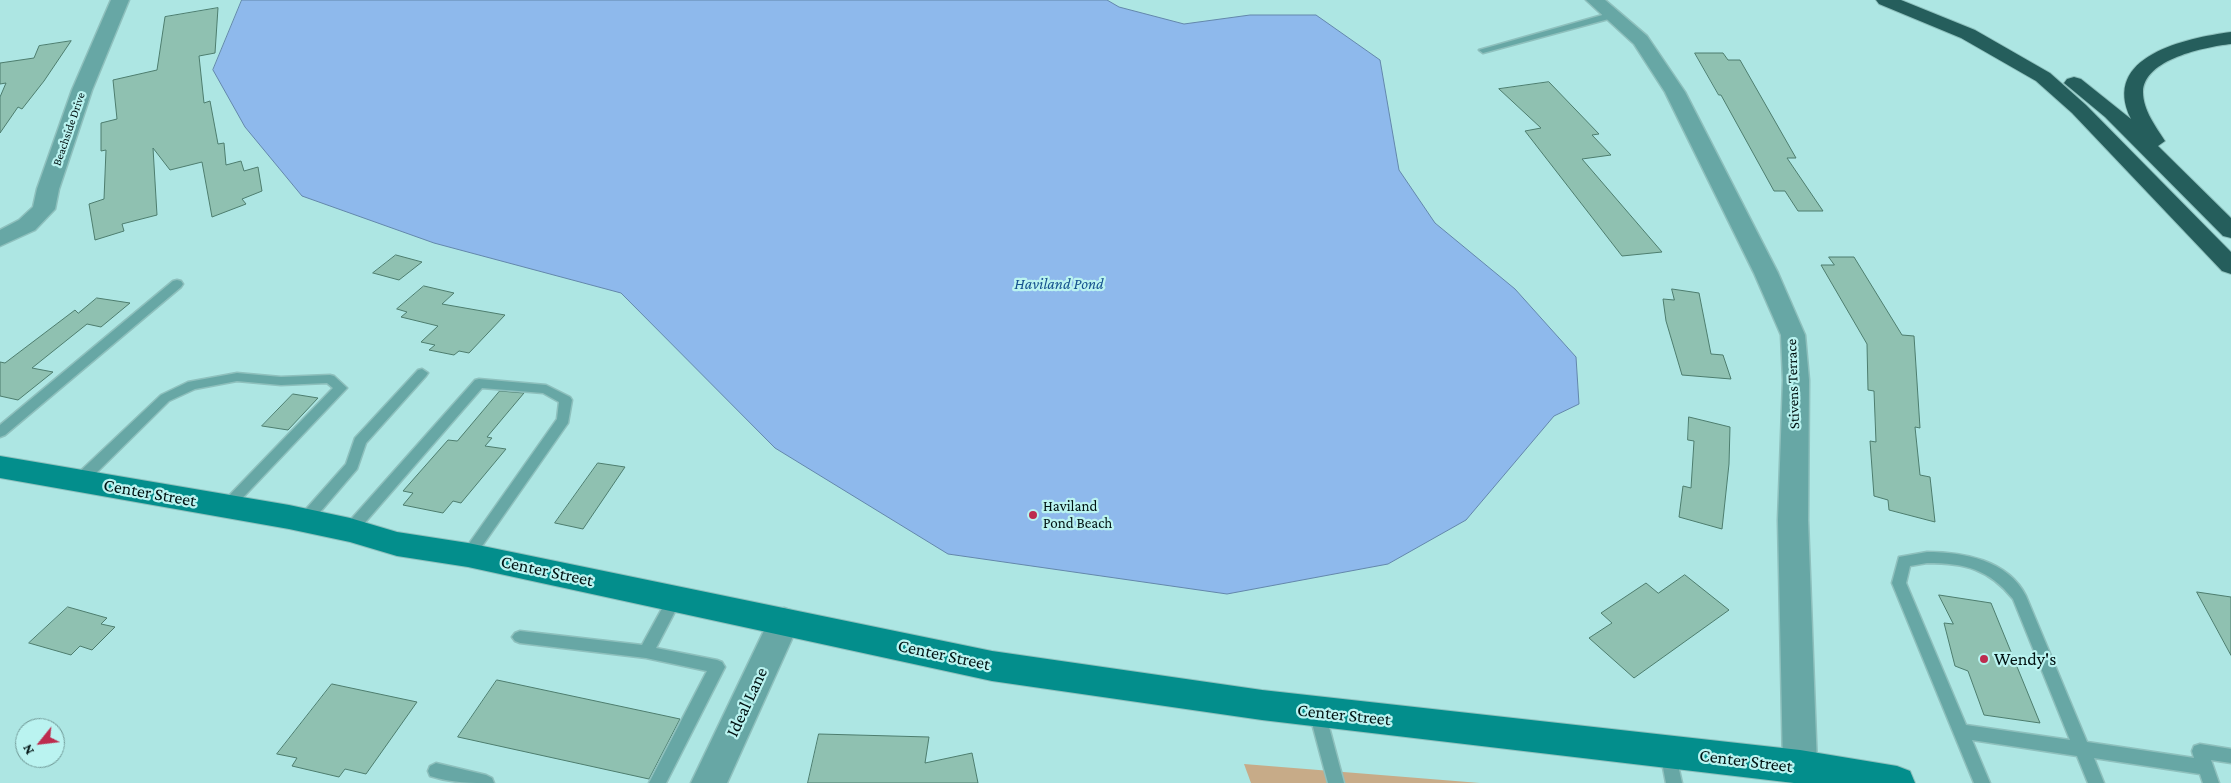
<!DOCTYPE html>
<style>
body{margin:0}
#map{position:relative;width:2231px;height:783px;overflow:hidden;background:#ade6e3;font-family:"Crimson Pro",serif}
canvas{display:block}
.north{position:absolute;left:15px;top:718px;width:50px;height:50px;box-sizing:border-box;background:#baf3f0;border:1px solid #709997;border-radius:50%;rotate:241deg;font-size:14px;font-weight:700;line-height:20px;text-align:center;color:#001212}
.north::after{content:'';display:block;margin:auto;width:18px;height:22px;background:#bd2c4e;clip-path:polygon(50% 0,100% 100%,50% 72%,0 100%)}
</style>
<div id="map">
<canvas width="2231" height="783"></canvas>
<div class="north">N</div>
</div>
<script>
const g = document.querySelector('canvas').getContext('2d');
g.lineJoin = 'round';
function fill(path, color) { g.fillStyle = color; g.fill(path, 'evenodd'); }
function strokePath(path, color, width, dash) { g.strokeStyle = color; g.lineWidth = width; g.lineCap = dash ? 'butt' : 'round'; g.setLineDash(dash || []); g.stroke(path); }
function write(font, color, halo, rows, align = 'center') {
  g.font = font + ' "Crimson Pro",serif'; g.lineWidth = 4.5; g.setLineDash([]); g.textBaseline = 'middle'; g.strokeStyle = halo; g.fillStyle = color; for (const [text, x, y, turn = 0] of rows) {
    g.save(); g.translate(x, y); g.rotate((+turn || 0) * Math.PI / 180); g.textAlign = isNaN(turn) ? turn : align; if (halo) g.strokeText(text, 0, 0); g.fillText(text, 0, 0); g.restore();
  }
}
fill(new Path2D(`
 M 1244,764 L 1480,783 L 1251,783 Z`), '#c7ab88');
const water = new Path2D(`
 M 242,0 L 1107,0 L 1119,7 L 1184,24 L 1250,15 L 1316,15 L 1380,60 L 1399,170 L 1435,223 L 1515,289 L 1576,357 L 1579,404 L 1554,416 L 1466,520 L 1388,564 L 1227,594 L 948,554 L 775,448 L 621,293 L 434,243 L 302,196 L 245,127 L 213,70 Z`);
fill(water, '#8eb9ec');
strokePath(water, '#6387ab', 1);
const building = new Path2D(`
 M 218,8 L 215,53 L 199,56 L 204,103 L 210,101 L 218,144 L 224,143 L 226,165 L 241,161 L 244,171 L 258,167 L 262,191 L 242,199 L 246,204 L 212,217 L 202,162 L 170,170 L 153,148 L 157,215 L 122,224 L 124,231 L 95,240 L 89,204 L 104,199 L 106,150 L 101,151 L 101,123 L 117,119 L 113,80 L 157,70 L 165,17 Z
 M 71,41 L 44,81 L 22,109 L 18,107 L 0,133 L 0,97 L 6,83 L 0,84 L 0,63 L 34,58 L 39,46 Z
 M 1695,53 L 1723,53 L 1728,60 L 1740,60 L 1796,158 L 1787,158 L 1823,211 L 1798,211 L 1785,191 L 1774,191 L 1721,95 L 1719,95 Z
 M 1549,82 L 1599,134 L 1592,135 L 1611,155 L 1582,159 L 1662,252 L 1622,256 L 1525,131 L 1541,128 L 1499,89 Z
 M 396,255 L 422,262 L 399,280 L 373,273 Z
 M 1829,257 L 1854,257 L 1902,335 L 1914,336 L 1920,428 L 1915,427 L 1920,475 L 1930,477 L 1935,522 L 1889,510 L 1888,500 L 1874,496 L 1870,441 L 1876,442 L 1874,391 L 1868,390 L 1867,344 L 1821,265 L 1834,265 Z
 M 424,286 L 454,293 L 442,304 L 505,315 L 469,353 L 459,351 L 454,355 L 429,350 L 435,345 L 421,342 L 438,326 L 401,317 L 407,312 L 397,309 Z
 M 1672,289 L 1699,293 L 1711,354 L 1723,355 L 1731,379 L 1682,375 L 1666,321 L 1663,299 L 1674,300 Z
 M 97,298 L 130,303 L 101,327 L 87,324 L 32,368 L 53,372 L 18,400 L 0,396 L 0,362 L 5,363 L 75,310 L 78,313 Z
 M 500,391 L 524,393 L 487,437 L 492,438 L 485,446 L 506,449 L 461,503 L 453,501 L 443,513 L 403,505 L 413,493 L 403,491 L 448,440 L 457,441 Z
 M 293,394 L 318,398 L 288,430 L 262,426 Z
 M 1689,417 L 1730,427 L 1729,464 L 1722,529 L 1679,517 L 1683,486 L 1691,488 L 1694,441 L 1688,440 Z
 M 598,463 L 625,467 L 583,529 L 555,523 Z
 M 1685,575 L 1729,610 L 1634,678 L 1589,638 L 1612,623 L 1601,613 L 1646,583 L 1658,593 Z
 M 2197,592 L 2231,597 L 2231,655 Z
 M 1939,595 L 1991,603 L 2040,723 L 1984,715 L 1968,671 L 1955,666 L 1944,623 L 1953,624 Z
 M 68,607 L 107,618 L 101,624 L 115,627 L 92,650 L 80,646 L 71,655 L 29,643 Z
 M 497,680 L 680,719 L 649,779 L 458,737 Z
 M 332,684 L 417,702 L 366,774 L 345,769 L 339,777 L 292,766 L 297,758 L 277,754 Z
 M 819,734 L 929,737 L 925,763 L 972,753 L 978,783 L 808,783 Z`);
fill(building, '#8fc1b1');
strokePath(building, '#4d7d6e', 1);
const lane = new Path2D(`
 M 1613,12 L 1616,13 L 1616,17 L 1483,53 L 1479,50 Z
 M 177,280 L 181,281 L 183,284 L 181,287 L 5,435 L 0,437 L 0,425 L 173,281 Z
 M 422,369 L 428,373 L 426,376 L 366,443 L 357,469 L 309,525 L 304,526 L 299,525 L 297,521 L 299,517 L 346,464 L 355,438 L 418,370 Z
 M 237,373 L 281,377 L 330,375 L 334,376 L 347,388 L 231,510 L 221,510 L 219,506 L 333,388 L 327,383 L 281,385 L 237,381 L 195,389 L 169,401 L 84,485 L 74,485 L 72,481 L 74,477 L 161,395 L 188,382 Z
 M 479,379 L 546,385 L 570,397 L 572,400 L 568,423 L 473,559 L 468,561 L 463,559 L 461,555 L 557,419 L 559,402 L 543,393 L 482,388 L 355,534 L 350,535 L 345,534 L 343,530 L 345,526 L 475,380 Z
 M 1927,552 C 1963,552 2008,560 2026,596 L 2087,742 L 2194,758 L 2192,751 L 2194,746 L 2200,744 L 2231,749 L 2231,763 L 2211,760 L 2219,783 L 2203,783 L 2200,774 L 2094,758 L 2104,783 L 2088,783 L 2077,756 L 1972,740 L 1990,783 L 1974,783 L 1892,583 L 1899,557 ZM 1927,563 C 1965,563 1989,569 2013,599 L 2070,740 L 1966,725 L 1906,583 L 1910,566 Z
 M 675,592 L 680,594 L 682,598 L 656,648 L 717,660 L 722,662 L 725,667 L 666,783 L 649,783 L 707,671 L 646,658 L 520,643 L 515,641 L 512,637 L 515,633 L 520,631 L 642,645 L 670,594 Z
 M 1317,705 L 1323,707 L 1325,712 L 1344,783 L 1328,783 L 1309,712 L 1311,707 Z
 M 1668,745 L 1674,747 L 1682,783 L 1666,783 L 1660,752 L 1662,747 Z
 M 436,763 L 486,775 L 492,778 L 494,783 C 472,783 451,783 430,776 L 428,771 L 430,766 Z`);
const street = new Path2D(`
 M 111,0 L 129,0 L 92,90 L 59,189 L 55,209 L 35,230 L 0,246 L 0,230 L 19,220 L 33,207 L 37,189 L 72,90 Z
 M 1586,0 L 1605,0 L 1647,36 L 1685,92 L 1778,273 L 1805,335 L 1809,380 L 1808,520 L 1817,767 L 1812,778 L 1800,783 L 1788,778 L 1783,767 L 1778,520 L 1783,380 L 1781,335 L 1754,273 L 1665,92 L 1634,44 Z
 M 784,608 L 795,612 L 800,621 L 727,783 L 691,783 L 773,612 Z`);
const secondary = new Path2D(`
 M 0,456 L 289,505 L 350,518 L 397,532 L 468,543 L 992,651 L 1262,690 L 1800,750 L 1897,766 L 1910,771 L 1915,783 L 1794,783 L 1262,720 L 992,681 L 468,567 L 397,556 L 350,542 L 289,529 L 0,478 Z`);
const highway = new Path2D(`
 M 1876,0 L 1901,0 L 1975,30 L 2050,73 L 2086,105 L 2231,252 L 2231,274 L 2222,271 L 2072,113 L 2036,81 L 1961,38 L 1879,4 Z
 M 2231,32 L 2231,44 C 2205,47 2144,59 2143,92 C 2143,110 2156,127 2165,141 L 2158,146 L 2231,218 L 2231,238 L 2223,236 L 2105,117 L 2064,83 L 2067,79 L 2074,77 L 2081,79 L 2131,119 C 2100,56 2186,38 2231,32 Z`);
strokePath(lane, '#8ec0bd', 3);
strokePath(street, '#8ec0bd', 3);
strokePath(secondary, '#8ec0bd', 2);
strokePath(highway, '#8ec0bd', 2);
fill(lane, '#67a7a5');
fill(street, '#67a7a5');
fill(secondary, '#038e8c');
fill(highway, '#255e5c');
for (const [x, y, r, color] of [
 [1033,515,5,"#bd2c4e"],
 [1984,659,5,"#bd2c4e"]
]) { const dot = new Path2D(); dot.arc(x, y, r, 0, 2 * Math.PI); g.fillStyle = color; g.fill(dot); strokePath(dot, '#baf3f0', 2); }
write('12px', '#001212', '#baf3f0', [
 ["Beachside Drive",69,129,-71]
]);
write('15px', '#001212', '#baf3f0', [
 ["Stivens Terrace",1793,384,-92]
]);
write('15px', '#001212', '#baf3f0', [
 ["Haviland",1043,506],
 ["Pond Beach",1043,523]
], 'left');
write('italic 16px', '#15518e', '#baf3f0', [
 ["Haviland Pond",1059,284]
]);
write('18px', '#001212', '#baf3f0', [
 ["Center Street",150,493,10],
 ["Center Street",547,571,12],
 ["Center Street",944,655,12],
 ["Ideal Lane",747,702,-65],
 ["Center Street",1344,715,6],
 ["Center Street",1746,761,7]
]);
write('18px', '#001212', '#baf3f0', [
 ["Wendy's",1994,659]
], 'left');
</script>
